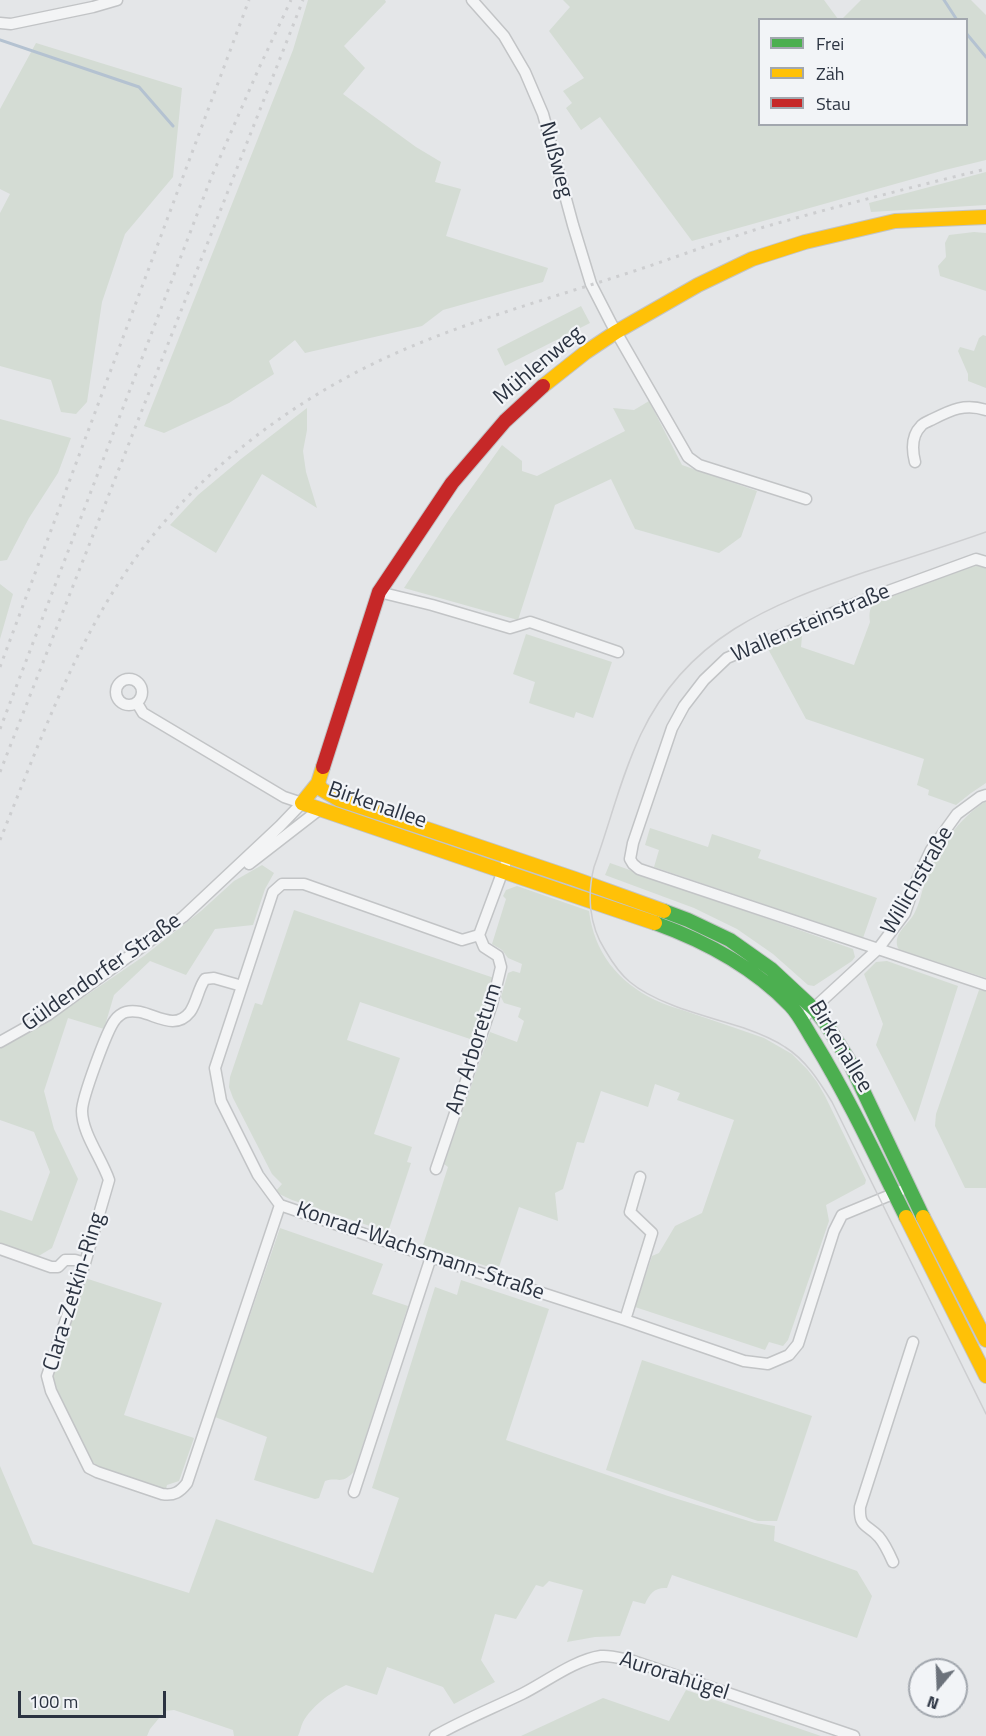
<!DOCTYPE html>
<meta charset="utf-8">
<style>
body{margin:0}
#map{position:relative;width:986px;height:1736px;overflow:hidden;background:#e4e6e8;font-family:"Titillium Web",sans-serif}
canvas{display:block}
.legend{position:absolute;left:758px;top:18px;width:210px;height:108px;box-sizing:border-box;background:#f2f4f7;border:2px solid #a2a7ae;margin:0;padding:8px 10px;list-style:none;font-size:18px;color:#2b3341}
.legend li{display:flex;align-items:center;gap:12px;height:30px}
.legend b{width:30px;border:2px solid #a2a7ae}
.north{position:absolute;left:908px;top:1658px;width:60px;height:60px;box-sizing:border-box;background:#f2f4f7;border:2px solid #a2a7ae;border-radius:50%;rotate:199deg;font-size:16px;font-weight:700;line-height:24px;text-align:center;color:#2b3341}
.north::after{content:'';display:block;margin:auto;width:21px;height:27px;background:#6c727b;clip-path:polygon(50% 0,100% 100%,50% 72%,0 100%)}
.scale{position:absolute;left:18px;top:1691px;width:148px;height:27px;box-sizing:border-box;border:3px solid #2b3341;border-top:0;padding-left:8px;font-size:18px;line-height:21px;white-space:nowrap;color:#2b3341;-webkit-text-stroke:4px #f2f4f7;paint-order:stroke}
</style>
<div id="map">
<canvas width="986" height="1736"></canvas>
<ul class="legend">
<li><b style="height:8px;background:#4caf50"></b>Frei</li>
<li><b style="height:8px;background:#ffc107"></b>Zäh</li>
<li><b style="height:8px;background:#c62828"></b>Stau</li>
</ul>
<div class="north">N</div>
<div class="scale">100 m</div>
</div>
<script>
const g = document.querySelector('canvas').getContext('2d');
g.lineJoin = 'round';
function fill(path, color) { g.fillStyle = color; g.fill(path, 'evenodd'); }
function strokePath(path, color, width, dash) { g.strokeStyle = color; g.lineWidth = width; g.lineCap = dash ? 'butt' : 'round'; g.setLineDash(dash || []); g.stroke(path); }
function write(font, color, halo, rows, align = 'center') {
  g.font = font + ' "Titillium Web",sans-serif'; g.lineWidth = 4.5; g.setLineDash([]); g.textBaseline = 'middle'; g.strokeStyle = halo; g.fillStyle = color; for (const [text, x, y, turn = 0] of rows) {
    g.save(); g.translate(x, y); g.rotate((+turn || 0) * Math.PI / 180); g.textAlign = isNaN(turn) ? turn : align; if (halo) g.strokeText(text, 0, 0); g.fillText(text, 0, 0); g.restore();
  }
}
fill(new Path2D(`
 M 308,0 L 385,0 L 386,2 L 344,46 L 365,68 L 343,94 L 416,147 L 441,162 L 435,182 L 461,189 L 446,236 L 548,268 L 543,282 L 443,310 L 422,326 L 305,353 L 295,340 L 269,361 L 274,374 L 229,403 L 164,433 L 144,426 L 293,50 Z
 M 563,0 L 824,0 L 838,19 L 760,20 L 760,124 L 966,124 L 966,20 L 842,19 L 861,0 L 971,0 L 986,15 L 986,160 L 945,170 L 692,241 L 600,117 L 581,130 L 566,108 L 572,103 L 563,91 L 584,78 L 549,31 L 570,7 Z
 M 36,43 L 182,88 L 173,177 L 125,234 L 102,302 L 87,402 L 76,414 L 61,412 L 51,380 L 0,366 L 0,213 L 10,194 L 0,189 L 0,109 Z
 M 986,172 L 986,205 L 871,212 L 869,203 Z
 M 974,232 L 986,233 L 986,291 L 940,276 L 938,266 L 946,257 L 945,243 L 949,235 Z
 M 581,306 L 590,323 L 505,366 L 497,349 Z
 M 983,335 L 986,336 L 986,388 L 968,381 L 968,374 L 958,351 L 960,347 L 974,351 L 979,338 Z
 M 649,401 L 682,465 L 757,491 L 741,537 L 719,553 L 635,529 L 611,479 L 555,505 L 518,620 L 404,588 L 450,518 L 502,445 L 522,461 L 522,471 L 537,476 L 625,431 L 613,408 L 634,410 Z
 M 307,408 L 307,430 L 303,451 L 306,472 L 317,508 L 262,474 L 216,553 L 170,525 L 198,495 L 241,459 Z
 M 0,419 L 71,438 L 58,473 L 29,518 L 7,560 L 0,561 Z
 M 982,565 L 986,567 L 986,783 L 971,793 L 956,805 L 928,795 L 929,790 L 917,785 L 924,759 L 806,719 L 767,647 L 798,635 L 802,636 L 801,647 L 854,665 L 870,622 C 869,615 869,609 874,603 L 970,567 Z
 M 0,584 L 13,594 L 0,639 Z
 M 526,634 L 612,662 L 593,718 L 576,712 L 574,718 L 529,703 L 535,682 L 513,674 Z
 M 986,801 L 986,978 L 899,950 C 891,935 907,926 914,914 C 920,903 922,890 926,878 C 939,848 958,819 986,801 Z
 M 650,828 L 708,847 L 712,834 L 761,850 L 758,858 L 877,898 L 863,938 L 654,867 L 659,850 L 645,845 Z
 M 610,863 L 853,949 L 855,957 L 852,961 L 814,986 L 808,985 L 773,954 L 737,929 L 694,908 L 605,875 Z
 M 262,865 L 274,873 L 265,889 L 253,925 L 215,929 L 186,975 L 150,961 L 114,995 L 104,1029 L 68,1018 L 44,1091 L 54,1129 L 78,1179 L 52,1248 L 37,1257 L 0,1245 L 0,1210 L 32,1221 L 50,1172 L 34,1132 L 0,1120 L 0,1047 L 43,1025 L 144,956 L 201,911 L 234,881 Z
 M 517,886 L 589,911 C 594,952 618,982 655,1000 C 667,1006 681,1009 694,1014 C 718,1022 741,1030 764,1038 L 792,1054 L 807,1069 L 817,1082 L 825,1096 L 866,1180 L 865,1184 L 826,1205 L 829,1221 L 788,1340 L 783,1346 L 769,1342 L 765,1350 L 635,1307 L 652,1256 L 659,1253 L 675,1226 L 702,1213 L 734,1120 L 677,1100 L 680,1093 L 655,1084 L 648,1107 L 601,1091 L 584,1143 L 577,1142 L 563,1189 L 555,1193 L 558,1221 L 519,1207 L 498,1270 L 423,1245 L 448,1167 L 444,1164 L 490,1032 L 517,1042 L 524,1021 L 518,1017 L 521,1008 L 504,1003 L 501,997 L 508,973 L 513,971 L 520,973 L 522,964 L 508,958 L 502,950 L 492,944 L 506,899 L 503,896 L 506,890 Z
 M 294,910 L 494,978 L 476,1041 L 360,1002 L 347,1040 L 400,1058 L 374,1134 L 412,1147 L 407,1162 L 411,1163 L 388,1232 L 292,1200 L 275,1192 L 282,1184 L 272,1174 L 233,1098 L 229,1087 L 230,1077 L 255,1003 L 262,1005 Z
 M 887,961 L 958,986 L 915,1122 L 876,1045 L 883,1024 L 864,974 L 876,962 Z
 M 979,990 L 986,991 L 986,1188 L 965,1188 L 935,1126 L 936,1114 Z
 M 280,1228 L 383,1264 L 372,1294 L 408,1306 L 354,1472 C 339,1486 339,1476 325,1481 L 319,1498 L 315,1499 L 254,1480 L 267,1437 L 215,1417 Z
 M 85,1278 L 162,1303 L 124,1415 L 194,1438 L 179,1481 L 167,1485 L 166,1489 L 161,1490 L 98,1467 L 92,1461 L 54,1385 L 53,1378 L 55,1369 Z
 M 461,1280 L 549,1309 L 506,1440 L 668,1496 L 755,1523 L 775,1526 L 774,1541 L 857,1571 L 872,1596 L 857,1638 L 672,1575 L 667,1588 C 655,1587 649,1594 645,1604 L 633,1601 L 620,1636 L 595,1637 L 567,1642 L 583,1590 L 549,1581 L 543,1587 L 536,1585 L 516,1619 L 495,1614 L 481,1660 L 495,1682 L 454,1704 L 443,1687 L 387,1667 L 377,1695 L 346,1685 C 331,1692 311,1707 303,1722 C 301,1726 300,1732 298,1736 L 234,1736 L 233,1730 L 174,1710 L 165,1711 L 150,1729 L 147,1736 L 0,1736 L 0,1466 L 33,1544 L 189,1593 L 216,1519 L 373,1573 L 399,1498 L 372,1488 L 435,1287 L 457,1295 Z
 M 642,1360 L 812,1416 L 777,1521 L 758,1521 L 606,1470 Z
 M 686,1690 L 821,1736 L 521,1736 L 603,1698 L 669,1721 Z`), '#d4dcd4');
strokePath(new Path2D(`
 M 944,0 L 957,20
 M 966,33 L 986,57
 M 0,40 L 139,87 L 173,126`), '#b4c2d1', 3);
const street = new Path2D(`
 M 472,0 L 504,36 L 525,72 L 543,114 L 573,225 L 591,284 L 611,323 L 688,457 L 699,465 L 806,499
 M 0,23 L 11,24 L 93,7 L 117,0
 M 915,462 C 912,450 911,436 921,426 C 923,423 929,421 933,419 C 951,410 965,403 986,410
 M 986,562 L 976,559 L 861,601 L 727,658 L 704,680 L 684,706 L 672,728 L 633,843 L 630,859 L 633,864 L 639,869 L 986,985
 M 379,592 L 432,605 L 510,628 L 530,622 L 618,652
 M116 692a13 13 0 1 1 26 0a13 13 0 1 1-26 0Z
 M 249,864 L 320,809
 M 505,865 L 479,935 L 462,940 L 304,884 L 282,884 L 273,892 L 215,1068 L 221,1101 L 258,1175 L 280,1205 L 431,1257 L 625,1320 L 744,1361 L 768,1364 L 789,1355 L 798,1344 L 834,1231 L 842,1215 L 900,1191
 M 242,986 L 214,978 L 205,979 C 198,989 197,1002 190,1012 C 172,1035 148,1006 126,1012 C 122,1013 117,1017 115,1020 C 107,1030 82,1098 82,1111 C 82,1133 102,1159 109,1180 L 85,1263 L 47,1376 L 51,1391 L 89,1468 L 97,1472 L 162,1494 C 174,1496 180,1492 187,1483 L 280,1205
 M 801,1020 L 878,949 L 905,913 L 914,886 L 931,850 L 957,814 L 980,797 L 986,795
 M 0,1042 L 48,1015 L 183,917 L 280,826 L 302,803 L 284,797 L 143,713 L 137,703
 M 436,1169 L 492,1004 L 501,967 L 498,956 L 484,947 L 479,935
 M 0,1249 L 51,1267 L 58,1267 L 65,1260 L 75,1260 L 85,1263
 M 625,1320 L 652,1233 L 630,1212 L 640,1177
 M 354,1492 L 431,1257
 M 893,1562 C 889,1553 885,1544 879,1537 C 867,1524 859,1528 860,1507 L 913,1342
 M 435,1736 C 463,1720 493,1708 522,1694 C 546,1682 574,1660 601,1656 C 612,1655 622,1659 633,1661 L 854,1736`);
const fast = new Path2D(`
 M 664,911 L 688,920 L 730,940 L 771,969 L 814,1009 L 826,1024 L 848,1059 L 923,1217
 M 655,923 C 705,941 753,967 790,1005 C 800,1015 807,1031 815,1043 C 849,1099 877,1159 906,1217`);
const slow = new Path2D(`
 M 543,386 L 586,352 L 616,332 L 698,285 L 752,259 L 805,242 L 895,221 L 986,217
 M 323,767 L 318,783 L 302,803 L 655,923
 M 318,783 L 321,789 L 338,799 L 575,879 L 664,911
 M 906,1217 L 986,1376
 M 923,1217 L 986,1340`);
const jam = new Path2D(`
 M 323,767 L 379,592 L 452,483 L 505,421 L 543,386`);
strokePath(street, '#c2c4c6', 13);
strokePath(fast, '#c2c4c6', 16);
strokePath(slow, '#c2c4c6', 16);
strokePath(jam, '#c2c4c6', 16);
strokePath(street, '#f3f4f5', 10);
strokePath(fast, '#4caf50', 14);
strokePath(slow, '#ffc107', 14);
strokePath(jam, '#c62828', 14);
strokePath(new Path2D(`
 M 986,532 C 946,546 906,559 865,572 C 769,605 687,637 641,734 C 621,776 610,823 594,867 C 587,895 589,925 605,950 C 612,962 620,974 630,982 C 657,1005 710,1017 744,1028 C 758,1033 772,1038 785,1047 C 806,1060 819,1081 832,1102 L 986,1414`), '#cdced0', 1.5);
strokePath(new Path2D(`
 M 0,667 L 249,0
 M 0,729 L 211,178 L 259,68 L 291,0
 M 0,772 L 303,0
 M 0,840 C 42,737 80,627 150,539 C 217,456 306,392 403,350 C 475,319 551,298 625,274 C 672,259 718,241 764,227 C 838,206 912,187 986,169`), '#cdced0', 3, [3, 6]);
write('22px', '#2b3341', '#f2f4f7', [
 ["Nußweg",555,160,75],
 ["Mühlenweg",539,366,-40],
 ["Wallensteinstraße",811,624,-23],
 ["Birkenallee",377,806,19],
 ["Willichstraße",918,881,-60],
 ["Güldendorfer Straße",102,973,-35],
 ["Birkenallee",840,1047,59],
 ["Am Arboretum",475,1049,-72],
 ["Konrad-Wachsmann-Straße",420,1252,19],
 ["Clara-Zetkin-Ring",75,1292,-73],
 ["Aurorahügel",674,1677,18]
]);
</script>
